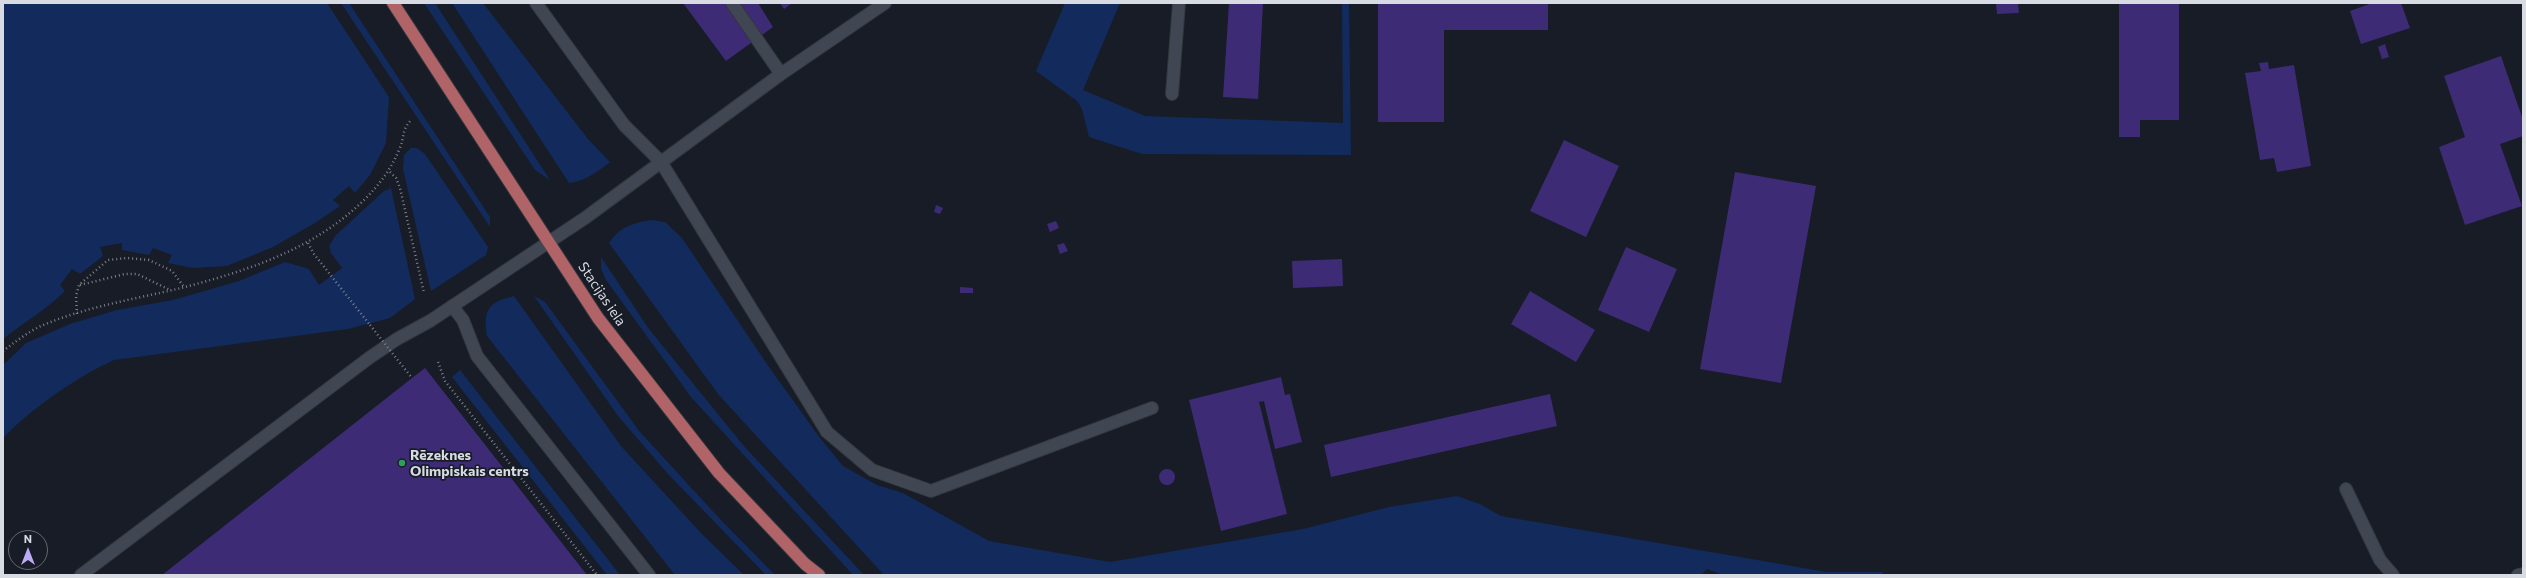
<!DOCTYPE html>
<meta charset="utf-8">
<style>
body{margin:0}
#map{position:relative;width:2526px;height:578px;overflow:hidden;background:#171c26;font-family:Commissioner,sans-serif}
canvas{display:block}
.frame{position:absolute;inset:0;border:4px solid #d8dce2;pointer-events:none}
.north{position:absolute;left:8px;top:530px;width:40px;height:40px;box-sizing:border-box;background:#171c26;border:1px solid #646971;border-radius:50%;rotate:0deg;font-size:11px;font-weight:700;line-height:16px;text-align:center;color:#d8dce2}
.north::after{content:'';display:block;margin:auto;width:14px;height:18px;background:#bfa9f4;clip-path:polygon(50% 0,100% 100%,50% 72%,0 100%)}
</style>
<div id="map">
<canvas width="2526" height="578"></canvas>
<div class="frame"></div>
<div class="north">N</div>
</div>
<script>
const g = document.querySelector('canvas').getContext('2d');
g.lineJoin = 'round';
function fill(path, color) { g.fillStyle = color; g.fill(path, 'evenodd'); }
function strokePath(path, color, width, dash) { g.strokeStyle = color; g.lineWidth = width; g.lineCap = dash ? 'butt' : 'round'; g.setLineDash(dash || []); g.stroke(path); }
function write(font, color, halo, rows, align = 'center') {
  g.font = font + ' Commissioner,sans-serif'; g.lineWidth = 3.5; g.setLineDash([]); g.textBaseline = 'middle'; g.strokeStyle = halo; g.fillStyle = color; for (const [text, x, y, turn = 0] of rows) {
    g.save(); g.translate(x, y); g.rotate((+turn || 0) * Math.PI / 180); g.textAlign = isNaN(turn) ? turn : align; if (halo) g.strokeText(text, 0, 0); g.fillText(text, 0, 0); g.restore();
  }
}
fill(new Path2D(`
 M 3,3 L 327,3 L 389,97 L 386,143 L 370,175 L 355,193 L 349,186 L 333,200 L 340,206 L 315,223 L 273,247 L 227,266 L 193,268 L 168,263 L 172,255 L 153,248 L 149,255 L 122,250 L 122,243 L 100,247 L 103,256 L 80,274 L 72,269 L 60,285 L 65,291 C 45,311 24,322 3,339 Z
 M 341,3 L 349,3 L 490,217 L 490,227 Z
 M 424,3 L 435,3 L 550,180 L 535,170 Z
 M 452,3 L 483,3 L 588,139 L 610,162 C 597,172 586,181 569,183 Z
 M 1065,3 L 1120,3 L 1083,90 L 1145,116 L 1343,123 L 1342,3 L 1349,3 L 1351,155 L 1142,154 L 1089,137 L 1082,109 L 1077,101 L 1036,71 Z
 M 411,148 L 417,148 L 425,154 L 488,247 L 486,255 L 431,291 L 403,169 L 404,155 Z
 M 391,188 L 415,299 L 390,318 L 348,329 L 114,360 C 75,378 32,408 3,438 L 3,365 L 26,343 L 70,324 L 117,310 L 173,300 L 239,281 L 285,262 L 309,269 L 319,285 L 342,268 L 331,253 L 329,246 L 336,235 L 384,191 Z
 M 651,220 L 665,222 L 682,238 L 769,367 L 820,438 L 843,466 L 877,485 L 903,493 L 989,541 L 1110,562 L 1303,529 L 1389,507 L 1457,496 L 1480,504 L 1501,516 L 1827,572 L 1883,572 L 1881,575 L 1723,575 L 1707,569 L 1701,575 L 884,575 L 718,394 L 609,243 C 619,227 633,223 651,220 Z
 M 601,257 L 649,329 L 743,445 L 864,575 L 853,575 L 691,397 L 606,280 L 601,269 Z
 M 514,296 L 621,446 L 700,532 L 744,575 L 675,575 L 487,336 C 483,310 488,302 514,296 Z
 M 534,296 L 545,302 L 640,432 L 720,519 L 775,575 L 766,575 L 668,474 L 618,416 Z
 M 460,370 L 620,575 L 607,575 L 452,377 Z`), '#122b5c');
fill(new Path2D(`
 M 683,3 L 758,3 L 773,27 L 726,61 Z
 M 780,3 L 792,3 L 784,9 Z
 M 1229,3 L 1263,3 L 1258,99 L 1223,97 Z
 M 1378,3 L 1548,3 L 1548,30 L 1444,30 L 1444,122 L 1378,122 Z
 M 1996,3 L 2018,3 L 2019,13 L 1997,14 Z
 M 2119,3 L 2179,3 L 2179,120 L 2140,120 L 2140,137 L 2119,137 Z
 M 2372,3 L 2401,3 L 2410,28 L 2361,44 L 2350,11 Z
 M 2385,44 L 2389,57 L 2382,59 L 2378,47 Z
 M 2501,56 L 2523,120 L 2523,136 L 2500,144 L 2522,206 L 2465,225 L 2439,147 L 2465,137 L 2444,76 Z
 M 2268,62 L 2269,69 L 2294,65 L 2311,166 L 2277,172 L 2274,158 L 2260,160 L 2245,73 L 2261,71 L 2259,63 Z
 M 1564,140 L 1619,166 L 1586,237 L 1530,211 Z
 M 1735,172 L 1816,186 L 1781,383 L 1700,369 Z
 M 936,205 L 943,208 L 940,214 L 934,212 Z
 M 1056,221 L 1059,228 L 1050,232 L 1047,224 Z
 M 1064,243 L 1068,251 L 1060,254 L 1057,245 Z
 M 1626,247 L 1677,269 L 1649,332 L 1598,310 Z
 M 1342,259 L 1343,286 L 1293,288 L 1292,261 Z
 M 960,287 L 973,288 L 973,293 L 960,293 Z
 M 1530,291 L 1595,330 L 1576,362 L 1511,324 Z
 M 425,368 L 587,575 L 162,575 L 412,378 Z
 M 1281,377 L 1285,395 L 1290,394 L 1302,442 L 1275,449 L 1264,401 L 1259,402 L 1287,514 L 1221,531 L 1189,400 Z
 M 1550,394 L 1557,426 L 1331,477 L 1324,445 Z
 M1159 477a8 8 0 1 1 16 0a8 8 0 1 1-16 0Z`), '#3e2b75');
const minor = new Path2D(`
 M 536,3 L 624,125 L 661,162 L 827,432 L 872,470 L 931,491 L 1152,408
 M 732,3 L 781,74
 M 1172,94 L 1179,3
 M 452,306 L 463,320 L 477,356 L 649,575
 M 2346,489 L 2380,560 L 2393,575
 M 81,575 L 369,358 L 397,339 L 430,321 L 585,218 L 781,74 L 885,3
 M 2518,575 L 2523,574`);
const major = new Path2D(`
 M 393,3 L 598,318 L 719,473 L 805,564 L 819,575`);
strokePath(minor, '#33363d', 14);
strokePath(major, '#33363d', 14);
strokePath(new Path2D(`
 M 390,172 L 396,178 L 400,188 L 424,293
 M 308,243 L 314,254 L 370,325
 M 80,285 L 125,274 L 137,274 L 170,290
 M 77,314 L 76,296 L 79,285 L 108,260 L 127,258 L 149,260 L 172,271 L 184,287
 M 3,351 C 15,342 28,332 41,326 C 87,306 137,299 185,287 C 250,270 316,248 365,199 C 380,184 391,169 399,150 C 405,137 401,131 411,120
 M 438,362 L 445,381 L 597,575`), '#7e828a', 2.5, [1, 3]);
strokePath(minor, '#414752', 12);
strokePath(major, '#b16468', 12);
strokePath(new Path2D(`
 M 370,325 L 412,378`), '#7e828a', 2.5, [1, 3]);
for (const [x, y, r, color] of [
 [402,463,4,"#2e9e5b"]
]) { const dot = new Path2D(); dot.arc(x, y, r, 0, 2 * Math.PI); g.fillStyle = color; g.fill(dot); strokePath(dot, '#171c26', 1.5); }
write('14px', '#d8dce2', '#171c26', [
 ["Stacijas iela",602,294,56]
]);
write('bold 14px', '#d8dce2', '#171c26', [
 ["Rēzeknes",410,455],
 ["Olimpiskais centrs",410,471]
], 'left');
</script>
